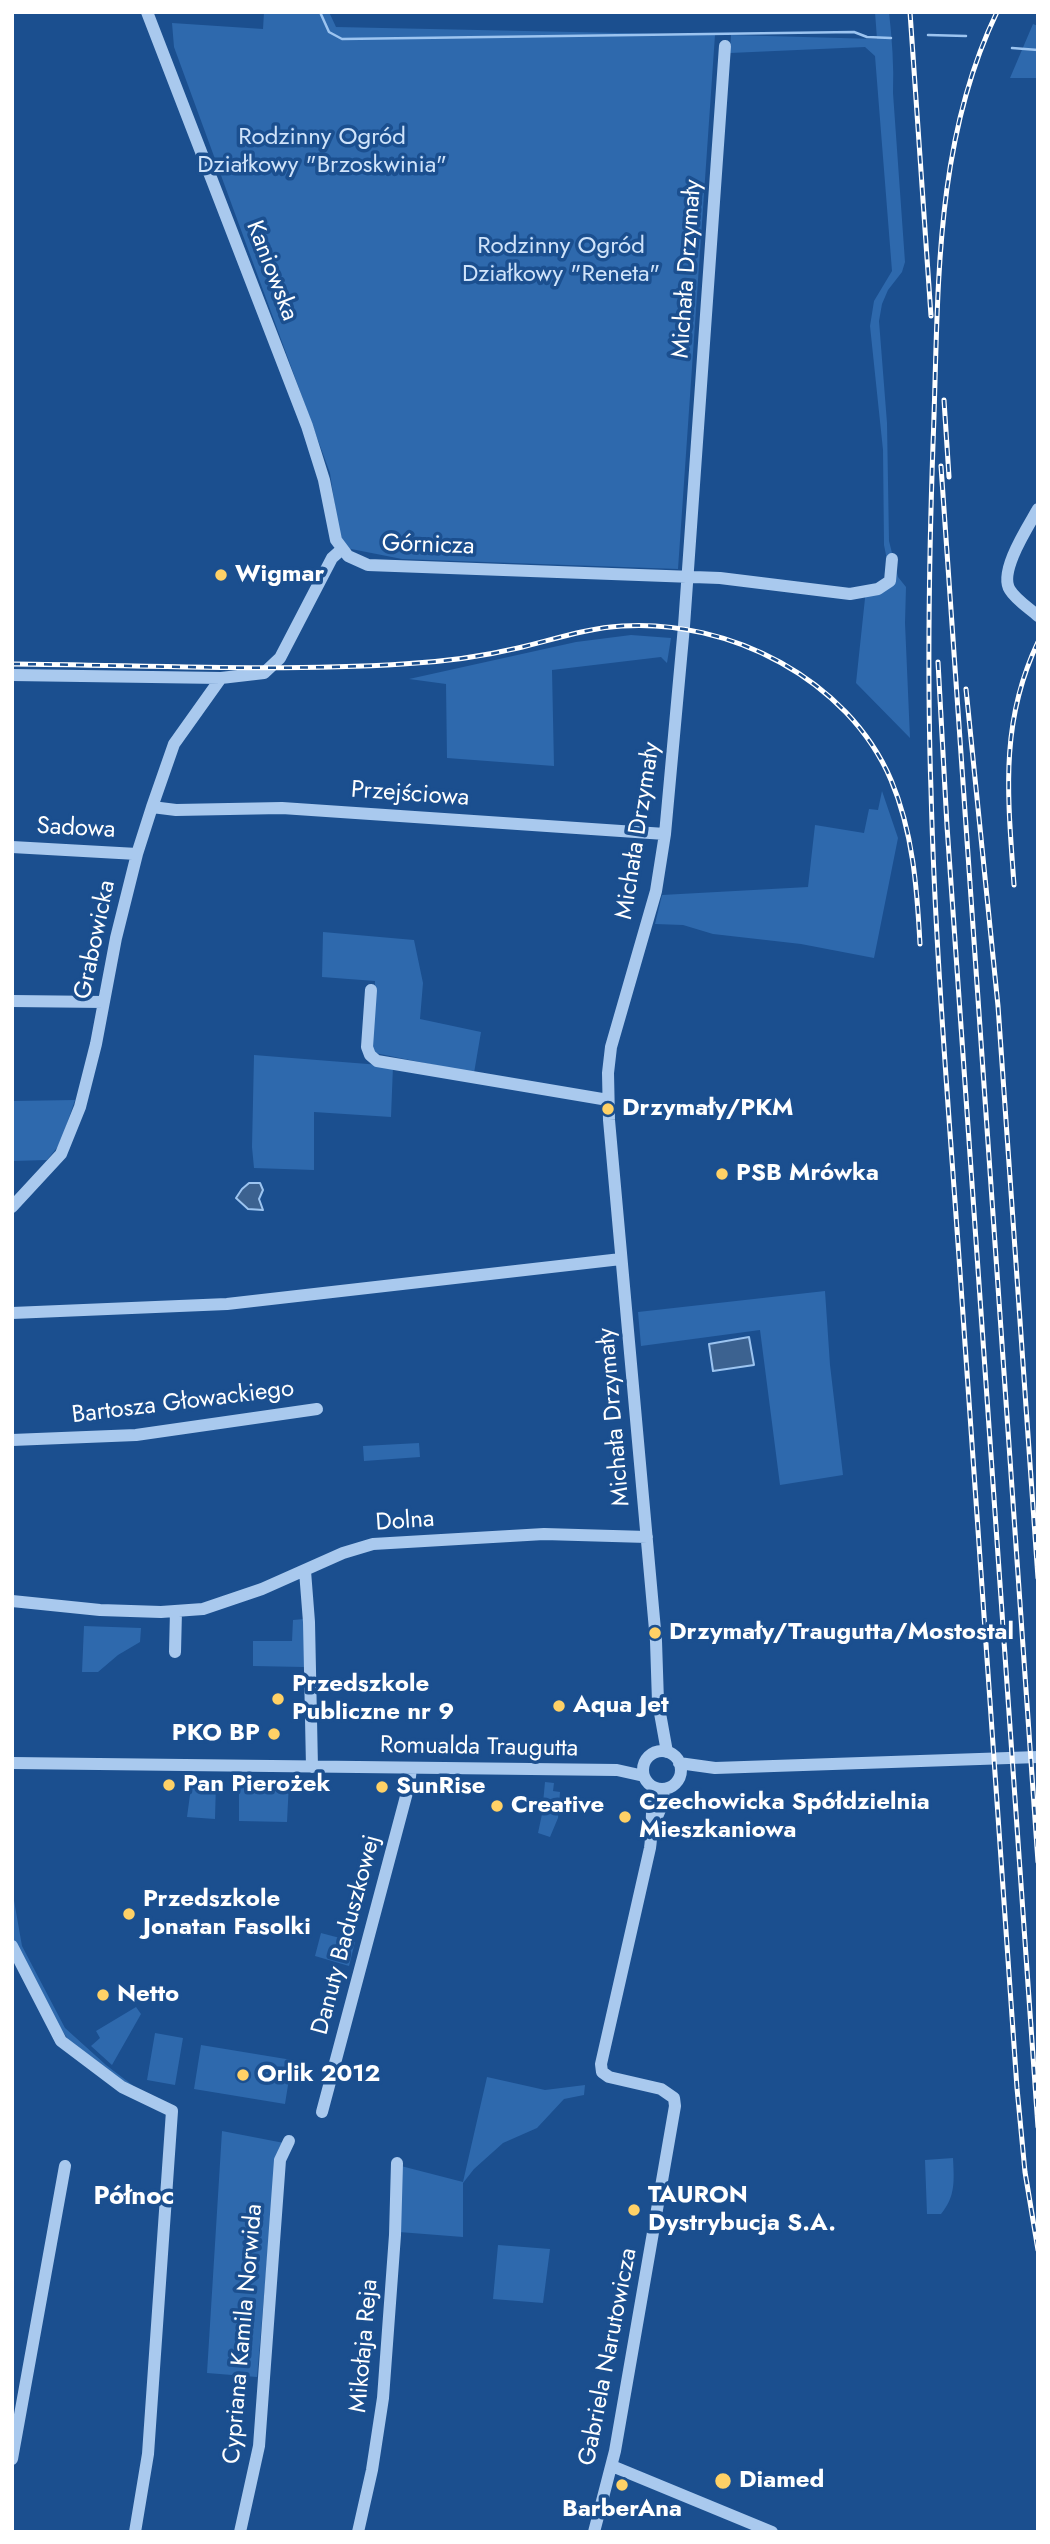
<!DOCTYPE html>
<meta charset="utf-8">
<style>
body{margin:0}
#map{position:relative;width:1050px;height:2544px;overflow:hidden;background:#1b4f8f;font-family:Jost,sans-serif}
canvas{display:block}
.frame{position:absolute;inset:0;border:14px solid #fff;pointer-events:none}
</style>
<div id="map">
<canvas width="1050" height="2544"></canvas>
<div class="frame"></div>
</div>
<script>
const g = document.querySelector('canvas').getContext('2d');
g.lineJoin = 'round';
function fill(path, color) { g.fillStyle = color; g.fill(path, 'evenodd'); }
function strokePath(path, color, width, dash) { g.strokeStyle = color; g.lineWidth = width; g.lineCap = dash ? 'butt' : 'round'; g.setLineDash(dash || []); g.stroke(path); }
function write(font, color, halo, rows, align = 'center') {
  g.font = font + ' Jost,sans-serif'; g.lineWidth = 7; g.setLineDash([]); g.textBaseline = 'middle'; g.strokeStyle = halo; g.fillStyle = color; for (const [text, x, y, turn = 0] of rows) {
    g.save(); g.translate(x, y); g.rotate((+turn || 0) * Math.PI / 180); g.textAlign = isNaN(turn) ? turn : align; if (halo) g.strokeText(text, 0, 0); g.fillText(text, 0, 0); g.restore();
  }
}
fill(new Path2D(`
 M 264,12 L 329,12 L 336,27 L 715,35 L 678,569 L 402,559 L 341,547 L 330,473 L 174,47 L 172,23 L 263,29 Z
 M 875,12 L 889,12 C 892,39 894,66 893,93 L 905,262 L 902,272 L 888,290 L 882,304 L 879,321 L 887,423 L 889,541 L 898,577 L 906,587 L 905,623 L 910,738 L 856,683 L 866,589 L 886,578 L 887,560 L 884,545 L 883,450 L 870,326 L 874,301 L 892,271 L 875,56 L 865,47 L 730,53 L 731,35 L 877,39 Z
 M 1033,24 L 1038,26 L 1038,78 L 1010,78 Z
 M 631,635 L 671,638 L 667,663 L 661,657 L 552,670 L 554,766 L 447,758 L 446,684 L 409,679 L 576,642 Z
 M 882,791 L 898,838 L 874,958 L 801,944 L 713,934 L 683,925 L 655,924 L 662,895 L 808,887 L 815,825 L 864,833 L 869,809 L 878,810 Z
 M 323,932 L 414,940 L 423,983 L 420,1019 L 481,1032 L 474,1073 L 375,1053 L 371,1045 L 375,981 L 322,977 Z
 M 254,1055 L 393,1066 L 391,1117 L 314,1112 L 314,1170 L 254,1168 L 252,1147 Z
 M 75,1100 L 60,1144 L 47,1160 L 12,1161 L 12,1101 Z
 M 825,1291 L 830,1365 L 843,1475 L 780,1485 L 760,1330 L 641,1346 L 638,1312 Z
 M 419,1443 L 420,1457 L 364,1461 L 363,1446 Z
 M 304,1619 L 304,1667 L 253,1666 L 253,1641 L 292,1641 L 293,1620 Z
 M 84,1626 L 141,1628 L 140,1642 L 118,1655 L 98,1672 L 82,1672 Z
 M 192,1780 L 216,1782 L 215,1819 L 187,1817 Z
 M 239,1781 L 289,1782 L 287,1822 L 239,1821 Z
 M 545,1782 L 554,1783 L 553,1791 L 560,1792 L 558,1818 L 550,1837 L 538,1833 L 542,1814 Z
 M 12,1889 L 22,1946 L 65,2028 L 106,2065 L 144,2094 L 114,2076 L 72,2045 L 52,2016 L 12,1941 Z
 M 321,1933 L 355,1942 L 349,1966 L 315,1956 Z
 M 136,2007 L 141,2014 L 112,2065 L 91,2046 L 100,2038 L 96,2031 Z
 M 155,2033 L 183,2038 L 175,2085 L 147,2080 Z
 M 201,2045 L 292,2060 L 285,2104 L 194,2089 Z
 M 487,2077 L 545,2090 L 585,2085 L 584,2095 L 564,2099 L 537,2128 L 503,2143 L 474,2169 L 463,2183 L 463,2237 L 399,2232 L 401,2166 L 463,2182 Z
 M 222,2131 L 284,2143 L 276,2159 L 257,2377 L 207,2373 Z
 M 953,2158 C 954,2180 956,2196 941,2214 L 927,2214 L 925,2160 Z
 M 498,2245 L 550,2249 L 543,2303 L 493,2299 Z`), '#2e69ad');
const water = new Path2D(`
 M 249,1183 L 260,1183 L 263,1190 L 259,1199 L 263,1210 L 248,1209 L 236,1198 L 242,1189 Z
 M 749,1337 L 754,1365 L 713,1371 L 709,1344 Z`);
fill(water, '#3c6290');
strokePath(water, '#9cc4f0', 2);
strokePath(new Path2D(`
 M 320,12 L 329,32 L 342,39 L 854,32 L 867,37 L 891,38
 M 928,35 L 966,36
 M 1012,48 L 1038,50`), '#9cc4f0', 2.5);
strokePath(new Path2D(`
 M 147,12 L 307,426 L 324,480 L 336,540 L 348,556 L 368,565 L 720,578 L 850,594 L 878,589 L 890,581 L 892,559
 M 1038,509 C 1028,527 998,572 1010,590 C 1016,600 1029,608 1038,616
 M 12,675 L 221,678 L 264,673 L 280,658 L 332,558 L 341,550
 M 152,807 L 176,810 L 282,808 L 665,834
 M 12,847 L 137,854
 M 371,990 L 367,1047 L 370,1055 L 377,1061 L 608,1100
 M 12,1001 L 104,1002
 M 12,1207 L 61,1154 L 80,1107 L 96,1044 L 116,938 L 137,854 L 152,807 L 174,744 L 221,678
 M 12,1313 L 227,1304 L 621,1259
 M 12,1440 L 136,1435 L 317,1409
 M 305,1571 L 309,1622 L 312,1767
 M 12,1601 L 100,1610 L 161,1612 L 203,1609 L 262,1589 L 343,1553 L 373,1544 L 544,1534 L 647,1537
 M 175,1652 L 176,1611
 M643 1770a19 19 0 1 1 38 0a19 19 0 1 1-38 0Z
 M 667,1752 L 658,1702 L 656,1641 L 609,1120 L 608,1073 L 611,1047 L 656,891 L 665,834 L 684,626 L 725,46
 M 12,1763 L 617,1770 L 644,1776
 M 679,1763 L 715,1768 L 1038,1757
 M 654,1824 L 662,1805 L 664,1789
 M 12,1946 L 61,2041 L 122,2087 L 172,2111 L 148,2454 L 135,2532
 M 322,2112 L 409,1785 L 411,1768
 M 12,2459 L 65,2166
 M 612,2466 L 772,2532
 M 240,2532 L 259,2446 L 280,2160 L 289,2141
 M 358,2532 L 372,2470 L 383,2398 L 395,2235 L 397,2163
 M 594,2532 L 615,2451 L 675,2106 L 674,2098 L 661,2089 L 609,2077 L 602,2072 L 601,2064 L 650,1848 C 653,1828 650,1808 655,1788`), '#a9c9ee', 12);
const rail = new Path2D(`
 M 910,12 L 931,316
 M 997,12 C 932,147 939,298 933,444 C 929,560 927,675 931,790 C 935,951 949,1112 960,1272 C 979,1544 998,1816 1017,2088 L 1025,2172 L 1038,2250
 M 944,400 L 949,477
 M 941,466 L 1038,1862
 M 938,662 L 947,826 L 1038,2127
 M 12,664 C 142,665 273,672 403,664 C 441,662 480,657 518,648 C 552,640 587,628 622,626 C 729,619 848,679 891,780 C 913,832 917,888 920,944
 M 966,689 L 998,1006 L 1038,1578
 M 1014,885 C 1008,798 999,724 1038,642`);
strokePath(rail, '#fff', 5);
strokePath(rail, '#1b4f8f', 2.5, [8]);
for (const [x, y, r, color] of [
 [221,575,7,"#ffd166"],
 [608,1109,7,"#ffd166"],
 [722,1174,7,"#ffd166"],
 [655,1633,7,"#ffd166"],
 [278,1699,7,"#ffd166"],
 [559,1706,7,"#ffd166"],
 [274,1734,7,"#ffd166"],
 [169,1785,7,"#ffd166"],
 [382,1787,7,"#ffd166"],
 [497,1806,7,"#ffd166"],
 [625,1817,7,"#ffd166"],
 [129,1914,7,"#ffd166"],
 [103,1995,7,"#ffd166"],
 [243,2075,7,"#ffd166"],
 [634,2210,7,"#ffd166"],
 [723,2481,9,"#ffd166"],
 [622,2485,7,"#ffd166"]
]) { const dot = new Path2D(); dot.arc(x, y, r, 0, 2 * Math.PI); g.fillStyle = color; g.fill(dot); strokePath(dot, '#1b4f8f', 2.5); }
write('24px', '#cfe3fa', '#1b4f8f', [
 ["Rodzinny Ogród",322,138],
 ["Działkowy \"Brzoskwinia\"",322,166],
 ["Rodzinny Ogród",561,247],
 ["Działkowy \"Reneta\"",561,275]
]);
write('24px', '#fff', '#1b4f8f', [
 ["Michała Drzymały",688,269,-86],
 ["Kaniowska",271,271,69],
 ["Górnicza",428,546,2],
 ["Przejściowa",410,795,4],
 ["Sadowa",76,829,3],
 ["Michała Drzymały",639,831,-81],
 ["Grabowicka",96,940,-78],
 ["Bartosza Głowackiego",183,1403,-7],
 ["Michała Drzymały",615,1417,-95],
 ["Dolna",405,1522,-4],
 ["Romualda Traugutta",479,1748,1],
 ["Danuty Baduszkowej",347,1935,-75],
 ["Cypriana Kamila Norwida",244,2334,-85],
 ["Mikołaja Reja",365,2346,-85],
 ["Gabriela Narutowicza",609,2357,-79]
]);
write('bold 24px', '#fff', '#1b4f8f', [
 ["Wigmar",235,575],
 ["Drzymały/PKM",622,1109],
 ["PSB Mrówka",736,1174],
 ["Drzymały/Traugutta/Mostostal",669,1633],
 ["Przedszkole",292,1685],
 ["Publiczne nr 9",292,1713],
 ["Aqua Jet",573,1706],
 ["PKO BP",260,1734,"right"],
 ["Pan Pierożek",183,1785],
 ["SunRise",396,1787],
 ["Czechowicka Spółdzielnia",639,1803],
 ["Mieszkaniowa",639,1831],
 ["Creative",511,1806],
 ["Przedszkole",143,1900],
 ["Jonatan Fasolki",143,1928],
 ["Netto",117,1995],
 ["Orlik 2012",257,2075],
 ["TAURON",648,2196],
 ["Dystrybucja S.A.",648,2224],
 ["Diamed",739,2481],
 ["BarberAna",622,2510,"center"]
], 'left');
write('bold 26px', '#fff', '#1b4f8f', [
 ["Północ",134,2198]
]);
</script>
